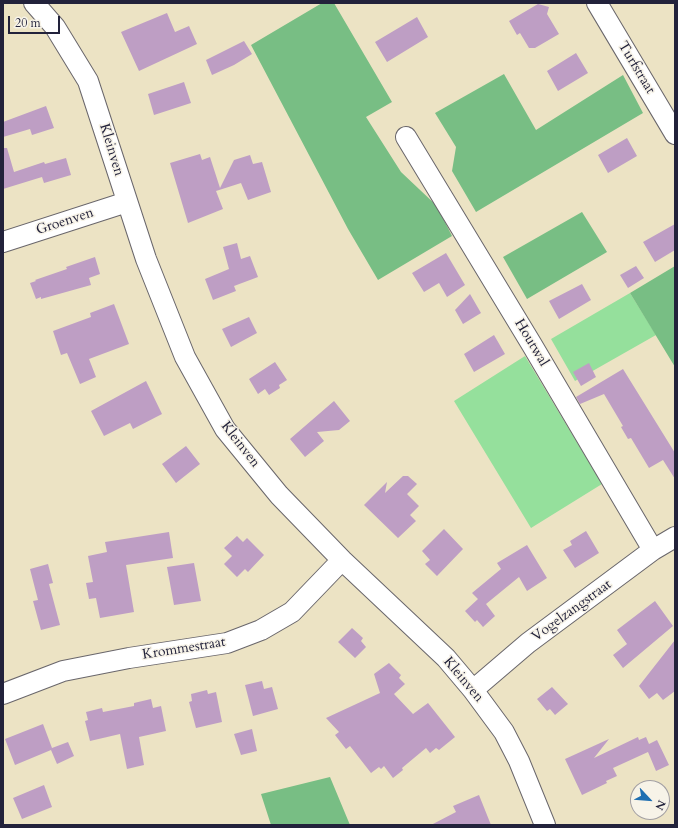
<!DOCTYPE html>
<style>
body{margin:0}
#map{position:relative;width:678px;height:828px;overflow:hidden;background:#ece3c4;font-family:Cardo,serif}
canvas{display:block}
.frame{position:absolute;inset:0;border:4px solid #22223b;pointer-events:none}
.north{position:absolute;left:630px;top:780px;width:40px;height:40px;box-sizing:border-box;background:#f7f3e8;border:1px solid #a29fa3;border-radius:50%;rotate:116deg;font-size:11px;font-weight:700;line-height:16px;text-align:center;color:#22223b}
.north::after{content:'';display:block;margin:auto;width:14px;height:18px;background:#1f6fb2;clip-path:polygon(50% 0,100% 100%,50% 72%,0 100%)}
.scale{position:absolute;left:8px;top:16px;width:52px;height:18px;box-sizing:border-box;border:2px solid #22223b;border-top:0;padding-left:5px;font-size:12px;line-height:14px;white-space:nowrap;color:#22223b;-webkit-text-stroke:3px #f7f3e8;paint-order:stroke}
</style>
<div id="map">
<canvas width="678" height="828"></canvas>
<div class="frame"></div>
<div class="north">N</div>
<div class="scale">20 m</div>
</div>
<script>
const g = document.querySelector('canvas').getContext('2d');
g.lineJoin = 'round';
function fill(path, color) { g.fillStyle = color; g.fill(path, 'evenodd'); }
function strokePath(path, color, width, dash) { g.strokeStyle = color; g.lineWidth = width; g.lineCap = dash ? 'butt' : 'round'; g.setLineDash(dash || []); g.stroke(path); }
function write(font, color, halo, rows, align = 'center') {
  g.font = font + ' Cardo,serif'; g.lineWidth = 3; g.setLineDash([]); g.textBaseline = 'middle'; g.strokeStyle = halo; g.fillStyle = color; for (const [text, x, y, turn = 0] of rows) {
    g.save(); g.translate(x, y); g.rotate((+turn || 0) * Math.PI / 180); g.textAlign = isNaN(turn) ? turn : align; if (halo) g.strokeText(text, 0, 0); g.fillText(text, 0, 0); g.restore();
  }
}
fill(new Path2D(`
 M 630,293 L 656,335 L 575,381 L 551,339 Z
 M 525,356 L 602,484 L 531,528 L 454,401 Z`), '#95e09c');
fill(new Path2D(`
 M 322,3 L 334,3 L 392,102 L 366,117 L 401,172 L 437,206 L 452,236 L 378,280 L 348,229 L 251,45 Z
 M 504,74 L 536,130 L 623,75 L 643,113 L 476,212 L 452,171 L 456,147 L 435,113 Z
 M 582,212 L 607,252 L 527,299 L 503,257 Z
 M 675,266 L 675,367 L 630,293 Z
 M 330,777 L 350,825 L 271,825 L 261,794 Z`), '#78be84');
fill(new Path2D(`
 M 538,4 L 549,7 L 547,14 L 559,34 L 535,48 L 529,48 L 520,33 L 517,35 L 509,21 Z
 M 167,13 L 175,32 L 189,26 L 197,44 L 139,71 L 121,32 Z
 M 417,17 L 428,37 L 387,62 L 375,42 Z
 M 244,41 L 252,54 L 234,65 L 212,75 L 206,60 Z
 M 576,53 L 588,73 L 558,91 L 547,71 Z
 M 184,82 L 191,103 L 154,115 L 148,94 Z
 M 46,106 L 54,128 L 32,135 L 30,129 L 3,137 L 3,122 Z
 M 627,138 L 637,156 L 608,173 L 598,155 Z
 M 3,148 L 7,148 L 14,172 L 44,162 L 45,164 L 66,158 L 71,175 L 44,183 L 42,177 L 3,189 Z
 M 200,154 L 202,160 L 210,157 L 220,188 L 234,160 L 250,155 L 253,164 L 262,162 L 271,192 L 248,200 L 241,183 L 216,191 L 223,209 L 188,223 L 170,163 Z
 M 675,224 L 675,250 L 655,262 L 643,242 Z
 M 237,243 L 241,259 L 250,256 L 258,277 L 234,286 L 236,291 L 213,300 L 205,279 L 229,269 L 223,247 Z
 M 446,253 L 465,285 L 447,297 L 439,283 L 424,292 L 412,273 Z
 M 95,257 L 100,274 L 89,278 L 91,285 L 41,299 L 41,297 L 36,299 L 30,283 L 36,281 L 35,280 L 67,269 L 66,267 Z
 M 636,266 L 644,278 L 628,288 L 620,275 Z
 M 582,284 L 591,300 L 559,319 L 549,301 Z
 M 470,294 L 481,313 L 463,324 L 455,310 Z
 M 114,304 L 129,344 L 89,359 L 96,377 L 80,384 L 67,353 L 61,355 L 53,331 L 91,317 L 90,313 Z
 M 249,317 L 257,333 L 231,347 L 222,329 Z
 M 494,335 L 505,354 L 474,372 L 464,354 Z
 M 275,362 L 287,380 L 279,385 L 280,388 L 269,395 L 265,389 L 258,394 L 249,379 Z
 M 589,363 L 596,377 L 581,386 L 573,372 Z
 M 623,369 L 675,453 L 675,479 L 663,460 L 649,468 L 631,438 L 628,439 L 621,427 L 623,426 L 604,394 L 580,404 L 576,397 Z
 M 146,381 L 162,414 L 133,429 L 130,423 L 104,436 L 91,411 Z
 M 334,401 L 350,421 L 339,430 L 317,432 L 324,441 L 305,457 L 290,439 Z
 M 186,446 L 200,464 L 176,483 L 162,464 Z
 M 403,476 L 408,476 L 417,484 L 407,494 L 419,506 L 410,515 L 416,521 L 398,538 L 364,505 L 387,482 L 385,493 Z
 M 444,529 L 463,549 L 437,576 L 425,564 L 430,560 L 422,551 Z
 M 586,531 L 599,553 L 575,568 L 563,550 L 572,545 L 570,541 Z
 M 169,532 L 173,558 L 126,565 L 134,612 L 100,618 L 96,598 L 89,599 L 86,583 L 93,582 L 88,556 L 107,552 L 105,542 Z
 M 237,536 L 243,542 L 247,538 L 264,555 L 248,572 L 245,569 L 237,577 L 224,564 L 232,556 L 224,548 Z
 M 527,545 L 547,578 L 527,591 L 519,577 L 486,604 L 495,616 L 483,627 L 477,620 L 475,622 L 465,611 L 478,599 L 472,593 L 501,569 L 497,563 Z
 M 194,563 L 201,601 L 174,605 L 167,567 Z
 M 48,564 L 53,583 L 49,584 L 60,625 L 41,630 L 33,601 L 38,600 L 30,569 Z
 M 655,601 L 673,626 L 623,668 L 613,655 L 627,644 L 617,630 Z
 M 352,628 L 363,638 L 361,641 L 366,647 L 355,658 L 338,642 Z
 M 675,640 L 675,691 L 663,700 L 657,693 L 649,699 L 639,686 Z
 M 389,663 L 401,675 L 399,678 L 405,684 L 394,694 L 413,714 L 428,703 L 455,737 L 439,750 L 436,748 L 430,753 L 426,748 L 402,768 L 403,770 L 393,778 L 384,766 L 381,769 L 379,767 L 371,773 L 350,746 L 346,749 L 335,735 L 339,732 L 326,718 L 380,693 L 374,674 Z
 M 262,681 L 264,689 L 272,687 L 278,709 L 253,716 L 245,685 Z
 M 552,687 L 568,704 L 555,715 L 550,709 L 547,711 L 537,699 Z
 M 207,690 L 208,694 L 216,692 L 222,722 L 196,728 L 189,702 L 192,701 L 191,694 Z
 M 151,699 L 153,708 L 161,706 L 166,731 L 139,737 L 144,765 L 127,769 L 120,734 L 90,741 L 85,721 L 88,720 L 86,712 L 102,708 L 103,712 L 134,706 L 134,703 Z
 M 43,724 L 52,748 L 68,742 L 74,756 L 57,764 L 51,750 L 15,765 L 5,739 Z
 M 252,729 L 257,751 L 241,755 L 234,734 Z
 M 638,737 L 639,740 L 646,737 L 649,744 L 657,740 L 669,765 L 656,771 L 648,752 L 613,768 L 617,776 L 606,781 L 607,783 L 582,795 L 565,759 L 609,739 L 594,758 Z
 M 44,785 L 52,807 L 22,819 L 13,798 Z
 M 479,795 L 491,825 L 431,825 L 456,812 L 453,806 Z`), '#be9ec4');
const minor = new Path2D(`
 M 34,3 L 55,27 L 88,81 L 146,259 L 185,357 L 225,429 L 279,495 L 342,560 L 446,658 L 473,690 L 504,732 L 519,761 L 545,825
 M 597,3 L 675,134
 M 406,137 L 532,345 L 653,550
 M 3,242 L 127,202
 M 473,690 L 528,643 L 653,550 L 675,537
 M 3,694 L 63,671 L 129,658 L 227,643 L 261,630 L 292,612 L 342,560`);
strokePath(minor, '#69666b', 22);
strokePath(minor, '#fff', 20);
write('14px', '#22223b', '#f7f3e8', [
 ["Turfstraat",636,68,59],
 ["Kleinven",111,150,73],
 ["Groenven",65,222,-18],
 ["Houtwal",531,343,59],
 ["Kleinven",240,445,52],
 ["Vogelzangstraat",572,611,-36],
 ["Krommestraat",184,649,-9],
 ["Kleinven",463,680,50]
]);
</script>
